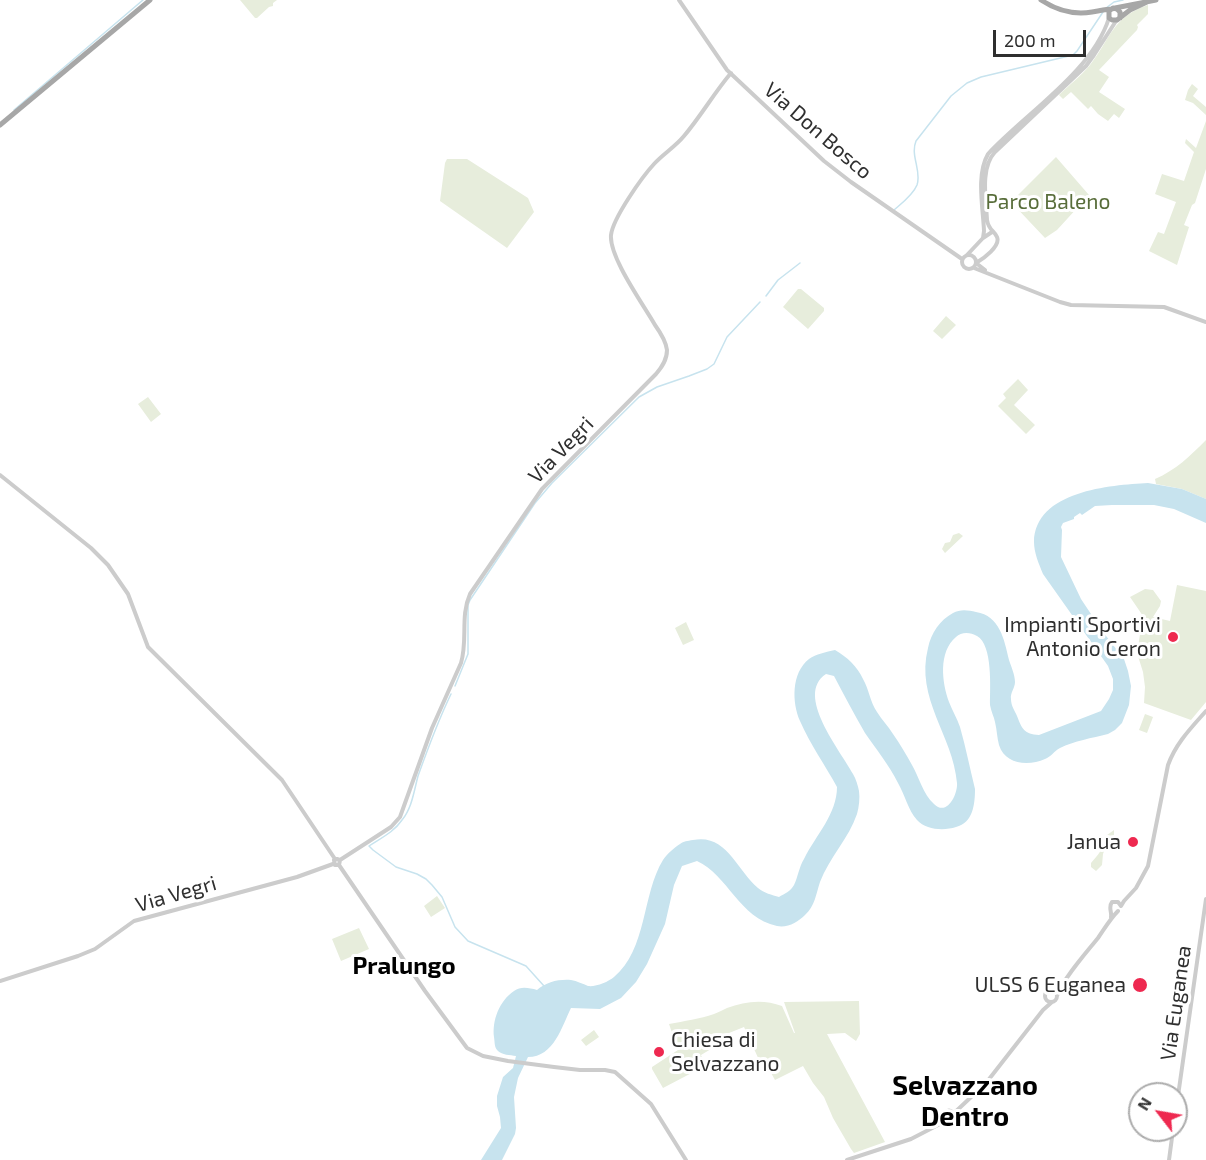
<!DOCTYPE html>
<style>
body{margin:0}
#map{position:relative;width:1206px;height:1160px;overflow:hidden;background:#fff;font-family:"Exo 2",sans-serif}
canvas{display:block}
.north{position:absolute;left:1128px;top:1082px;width:60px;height:60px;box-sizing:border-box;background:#fff;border:2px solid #acacac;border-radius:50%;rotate:301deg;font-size:16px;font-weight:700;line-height:24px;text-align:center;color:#2f2f2f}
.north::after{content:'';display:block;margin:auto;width:21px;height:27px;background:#ee2950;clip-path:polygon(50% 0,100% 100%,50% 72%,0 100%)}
.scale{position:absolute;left:993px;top:30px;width:93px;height:27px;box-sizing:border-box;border:3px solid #2f2f2f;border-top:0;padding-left:8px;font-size:18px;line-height:21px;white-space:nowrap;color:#2f2f2f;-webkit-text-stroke:4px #fff;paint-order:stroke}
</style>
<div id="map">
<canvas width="1206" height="1160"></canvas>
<div class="north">N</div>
<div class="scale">200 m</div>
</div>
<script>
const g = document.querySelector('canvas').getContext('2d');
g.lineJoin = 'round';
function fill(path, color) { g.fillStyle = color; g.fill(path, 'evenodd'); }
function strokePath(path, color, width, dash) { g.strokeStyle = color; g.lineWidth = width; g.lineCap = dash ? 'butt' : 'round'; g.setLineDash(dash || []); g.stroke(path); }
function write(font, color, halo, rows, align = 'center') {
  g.font = font + ' "Exo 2",sans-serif'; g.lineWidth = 6; g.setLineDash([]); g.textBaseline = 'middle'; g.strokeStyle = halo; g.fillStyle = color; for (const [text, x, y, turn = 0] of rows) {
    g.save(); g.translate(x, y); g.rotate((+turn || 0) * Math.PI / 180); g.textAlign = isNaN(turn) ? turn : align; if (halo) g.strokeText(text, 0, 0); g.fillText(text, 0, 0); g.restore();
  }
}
fill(new Path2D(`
 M 240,0 L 277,0 L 273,3 L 273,6 L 269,7 L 257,18 L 255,18 Z
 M 1148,5 L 1148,14 L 1137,25 L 1138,27 L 1137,30 L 1099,70 L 1109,77 L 1099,92 L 1125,109 L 1119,118 L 1114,114 L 1108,121 L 1098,114 L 1091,106 L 1088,109 L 1071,92 L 1063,99 L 1059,95 C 1069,85 1081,76 1090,65 C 1111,38 1112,17 1148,5 Z
 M 1192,84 L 1198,89 L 1193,96 L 1206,107 L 1206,115 L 1193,103 L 1185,100 L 1188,90 Z
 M 1206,121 L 1206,169 L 1195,203 L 1192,205 L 1184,225 L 1189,227 L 1177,265 L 1149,251 L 1158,232 L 1164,234 L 1176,202 L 1155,194 L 1162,174 L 1184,181 L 1194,152 L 1185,143 L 1186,139 L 1196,148 Z
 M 1056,157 L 1089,195 L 1057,230 L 1045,238 L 1011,202 Z
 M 447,159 L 467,159 L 528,198 L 534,212 L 507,248 L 440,201 L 445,163 Z
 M 798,289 L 801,289 L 824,308 L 824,311 L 808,329 L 783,307 Z
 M 946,316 L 956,325 L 942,339 L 933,331 Z
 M 1018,379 L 1028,390 L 1014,405 L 1035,425 L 1026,434 L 998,406 L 1006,398 L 1003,394 Z
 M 148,397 L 161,414 L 151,422 L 138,404 Z
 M 1206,440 L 1206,499 L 1182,489 L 1156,484 L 1155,479 C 1176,470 1190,456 1206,440 Z
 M 959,533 L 963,536 L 945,553 L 942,549 L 945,543 L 950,542 L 953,535 Z
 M 1177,585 L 1206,591 L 1206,702 L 1191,720 L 1144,703 L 1145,687 L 1143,672 L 1137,653 L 1143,616 L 1130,597 L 1145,589 L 1153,590 L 1161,601 L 1160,606 L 1153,617 L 1170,621 Z
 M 686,622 L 694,640 L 683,645 L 675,628 Z
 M 1145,714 L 1153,717 L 1147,733 L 1139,730 Z
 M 1114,830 L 1114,836 L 1108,846 L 1106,846 L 1103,854 L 1102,865 L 1096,871 L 1091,867 L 1091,863 C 1097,856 1105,848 1103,838 Z
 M 437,896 L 445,908 L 431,917 L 424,906 Z
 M 359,928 L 369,949 L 341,961 L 332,939 Z
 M 859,1001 L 860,1034 L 856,1041 L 845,1033 L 827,1034 L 885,1142 L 854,1153 L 851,1149 L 833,1118 L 824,1097 L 813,1083 L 803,1066 L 775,1080 L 770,1071 L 765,1073 L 744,1027 L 724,1035 L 721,1043 L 701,1055 L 705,1066 L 663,1088 L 652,1069 L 652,1067 L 678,1050 L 669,1024 C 684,1021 700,1019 714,1014 C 719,1012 723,1010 727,1008 C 745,1001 764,999 782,1006 L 794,1033 L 795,1033 L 784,1002 Z
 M 594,1030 L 599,1037 L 586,1046 L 581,1040 Z`), '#e7eddc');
fill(new Path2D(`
 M 1148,483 L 1182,489 L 1206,499 L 1206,523 L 1174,509 L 1154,505 L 1112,505 L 1095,506 L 1082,515 L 1080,513 L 1074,517 L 1074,519 L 1063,523 L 1061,527 L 1062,530 L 1061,557 L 1081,599 L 1103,632 L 1124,659 L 1128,671 L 1131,686 L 1129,705 L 1122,723 L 1115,730 L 1108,734 C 1092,738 1074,741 1060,748 C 1054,751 1051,757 1045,759 C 1029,766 1005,765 999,745 C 997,738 997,730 995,722 C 994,717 991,711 990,705 C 990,688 993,645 977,636 C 970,632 961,632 956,637 C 938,652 942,683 949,702 C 952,710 957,718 960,727 C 966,748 970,769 975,789 C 975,804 973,823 956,827 C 944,831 926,830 917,820 C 908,810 905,795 898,783 C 889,765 876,749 865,733 C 854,714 844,695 834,676 L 826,674 C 794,695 841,751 853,774 C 856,779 858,786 859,791 C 860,798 859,807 857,814 C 849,838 829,858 820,882 C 816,894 815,906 805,915 C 798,922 788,928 777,926 C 739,918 728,875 697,861 L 682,866 L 674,885 L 665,924 L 647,964 L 636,982 L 621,998 L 600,1009 L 571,1008 C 562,1026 554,1057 528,1057 L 518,1078 L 514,1097 L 516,1128 L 515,1134 L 502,1160 L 481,1160 L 501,1128 L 500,1117 L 497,1106 L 497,1096 L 503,1077 L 513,1068 L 516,1056 C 510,1055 502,1055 498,1051 C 494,1047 495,1043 494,1037 C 492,1021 499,1001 514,991 C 521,986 529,988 537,990 C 546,982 559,979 571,980 C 577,981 583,984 588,986 C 596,987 608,982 614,977 C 647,950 642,894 663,860 C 667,854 674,848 680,844 C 684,841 687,841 693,840 C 726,833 737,870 758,888 C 764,893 772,895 779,897 C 784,894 791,891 794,885 C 798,877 799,867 804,859 C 816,835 837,814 837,787 C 825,765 810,744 800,721 C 792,703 791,673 809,659 C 816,654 826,652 835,650 C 847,657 857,666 863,679 C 869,689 870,702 877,712 C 882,720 888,726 893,734 C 900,744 906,754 912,765 C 919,777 923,794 934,804 C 947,817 958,794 957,783 C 953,735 915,699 928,648 C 931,633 940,620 953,613 C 960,609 968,610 976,612 C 1000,616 1004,639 1009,660 C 1011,666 1015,675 1015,682 C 1015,688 1010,693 1011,699 C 1011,706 1015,711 1017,716 C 1022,729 1024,734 1039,735 L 1101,711 L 1109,699 L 1113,690 L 1113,679 L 1108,666 L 1043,574 C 1039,564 1034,553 1034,542 C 1035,491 1110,485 1148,483 Z`), '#c7e3ee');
strokePath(new Path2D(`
 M 1106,8 L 1114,2 L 1123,0
 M 14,110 L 143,0
 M 894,210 C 902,203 913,195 917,185 C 922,171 910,156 916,141 L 951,96 L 967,83 L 981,77 L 1073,55 L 1077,51 L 1103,12
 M 766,296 L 778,280 L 800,263
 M 455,686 L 468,654 L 468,605 L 470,600 L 535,503 L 552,483 L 639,397 L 657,387 L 689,376 L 707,369 L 714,364 L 727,337 L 760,302
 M 451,694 C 438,721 428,748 418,776 C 414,791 412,808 402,820 C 394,832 381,838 369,846 L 373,850 L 396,867 L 417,874 L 426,879 L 432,885 L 442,897 L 455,927 L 468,941 L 526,966 L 544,986`), '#c7e3ee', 1.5);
strokePath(new Path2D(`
 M 679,0 L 727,70 L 824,161 L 851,182 L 962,259
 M 983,238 L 984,231 C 983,207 976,175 988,154 C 1026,113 1092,72 1109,18
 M962 262a7 7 0 1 1 14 0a7 7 0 1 1-14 0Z
 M 967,255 L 983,238 L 992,232
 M 974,268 L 1060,302 L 1071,305 L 1164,307 L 1206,322
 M 985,270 L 976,263 C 983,259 1001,246 997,237 C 994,230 989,231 987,220 C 986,199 980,168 995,152 L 1086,66 L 1094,55 L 1116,21
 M 0,475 L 91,548 L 108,565 L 128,594 L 148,647 L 282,780 L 335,859
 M 340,860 L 391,827 L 400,817 L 432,728 L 461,663 C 468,640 460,616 470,594 L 542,489 L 656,374 C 662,367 667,360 667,350 C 666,341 660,332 655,325 C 643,304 609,257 611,235 C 613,218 642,177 654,164 C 663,154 675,147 684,136 C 701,116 714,93 731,73
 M 339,865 L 335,865 L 334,860 L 337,859 L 340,860 L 339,865 L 425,991 L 467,1048 L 483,1056 L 508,1061 L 554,1067 L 580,1070 L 605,1070 L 615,1072 L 651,1104 L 686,1160
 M 1121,906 L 1124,901 L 1136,888 L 1148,866 L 1168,765 C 1176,743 1191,728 1206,711
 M 1111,917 C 1112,912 1108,907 1112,902 L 1118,902 L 1121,906
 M 0,981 L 78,956 L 95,949 L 134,921 L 297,877 L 333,864
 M1045 996a6 6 0 1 1 12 0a6 6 0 1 1-12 0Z
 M 1057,996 C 1062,980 1086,953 1098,938 C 1105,928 1110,919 1118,911
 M 1176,1110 L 1206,899
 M945.5 1114a3.5 3.5 0 1 1 7 0a3.5 3.5 0 1 1-7 0Z
 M 952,1115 L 986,1083 L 1043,1010 L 1052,1002
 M 847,1160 L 911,1139 L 940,1124 L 949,1117
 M 1169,1160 L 1173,1130`), '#ccc', 4);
strokePath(new Path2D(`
 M 1041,0 C 1056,10 1074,15 1092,12 C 1099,11 1105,9 1112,9
 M 1115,8 L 1156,0
 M 1120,18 L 1120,12 L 1117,9 L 1113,8 L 1109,11 L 1109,18 L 1112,20 L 1117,20 L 1130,10 L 1147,2
 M 0,125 L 150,0`), '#a7a7a7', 5);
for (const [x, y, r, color] of [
 [1173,637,6,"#ee2950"],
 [1133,842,6,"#ee2950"],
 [1140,985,8,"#ee2950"],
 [659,1052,6,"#ee2950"]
]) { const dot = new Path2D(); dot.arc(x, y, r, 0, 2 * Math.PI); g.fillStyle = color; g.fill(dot); strokePath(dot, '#fff', 2); }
write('21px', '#2f2f2f', '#fff', [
 ["Via Don Bosco",818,131,41],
 ["Via Vegri",561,450,-46],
 ["Via Vegri",176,894,-16],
 ["Via Euganea",1176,1003,-82]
]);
write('21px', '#586d3a', '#fff', [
 ["Parco Baleno",1048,202]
]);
write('21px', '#2f2f2f', '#fff', [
 ["Impianti Sportivi",1161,625],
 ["Antonio Ceron",1161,649],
 ["Janua",1121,842],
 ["ULSS 6 Euganea",1126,985],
 ["Chiesa di",671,1040,"left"],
 ["Selvazzano",671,1064,"left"]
], 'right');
write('bold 24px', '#000', '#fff', [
 ["Pralungo",404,966]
]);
write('bold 27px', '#000', '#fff', [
 ["Selvazzano",965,1086],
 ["Dentro",965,1117]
]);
</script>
